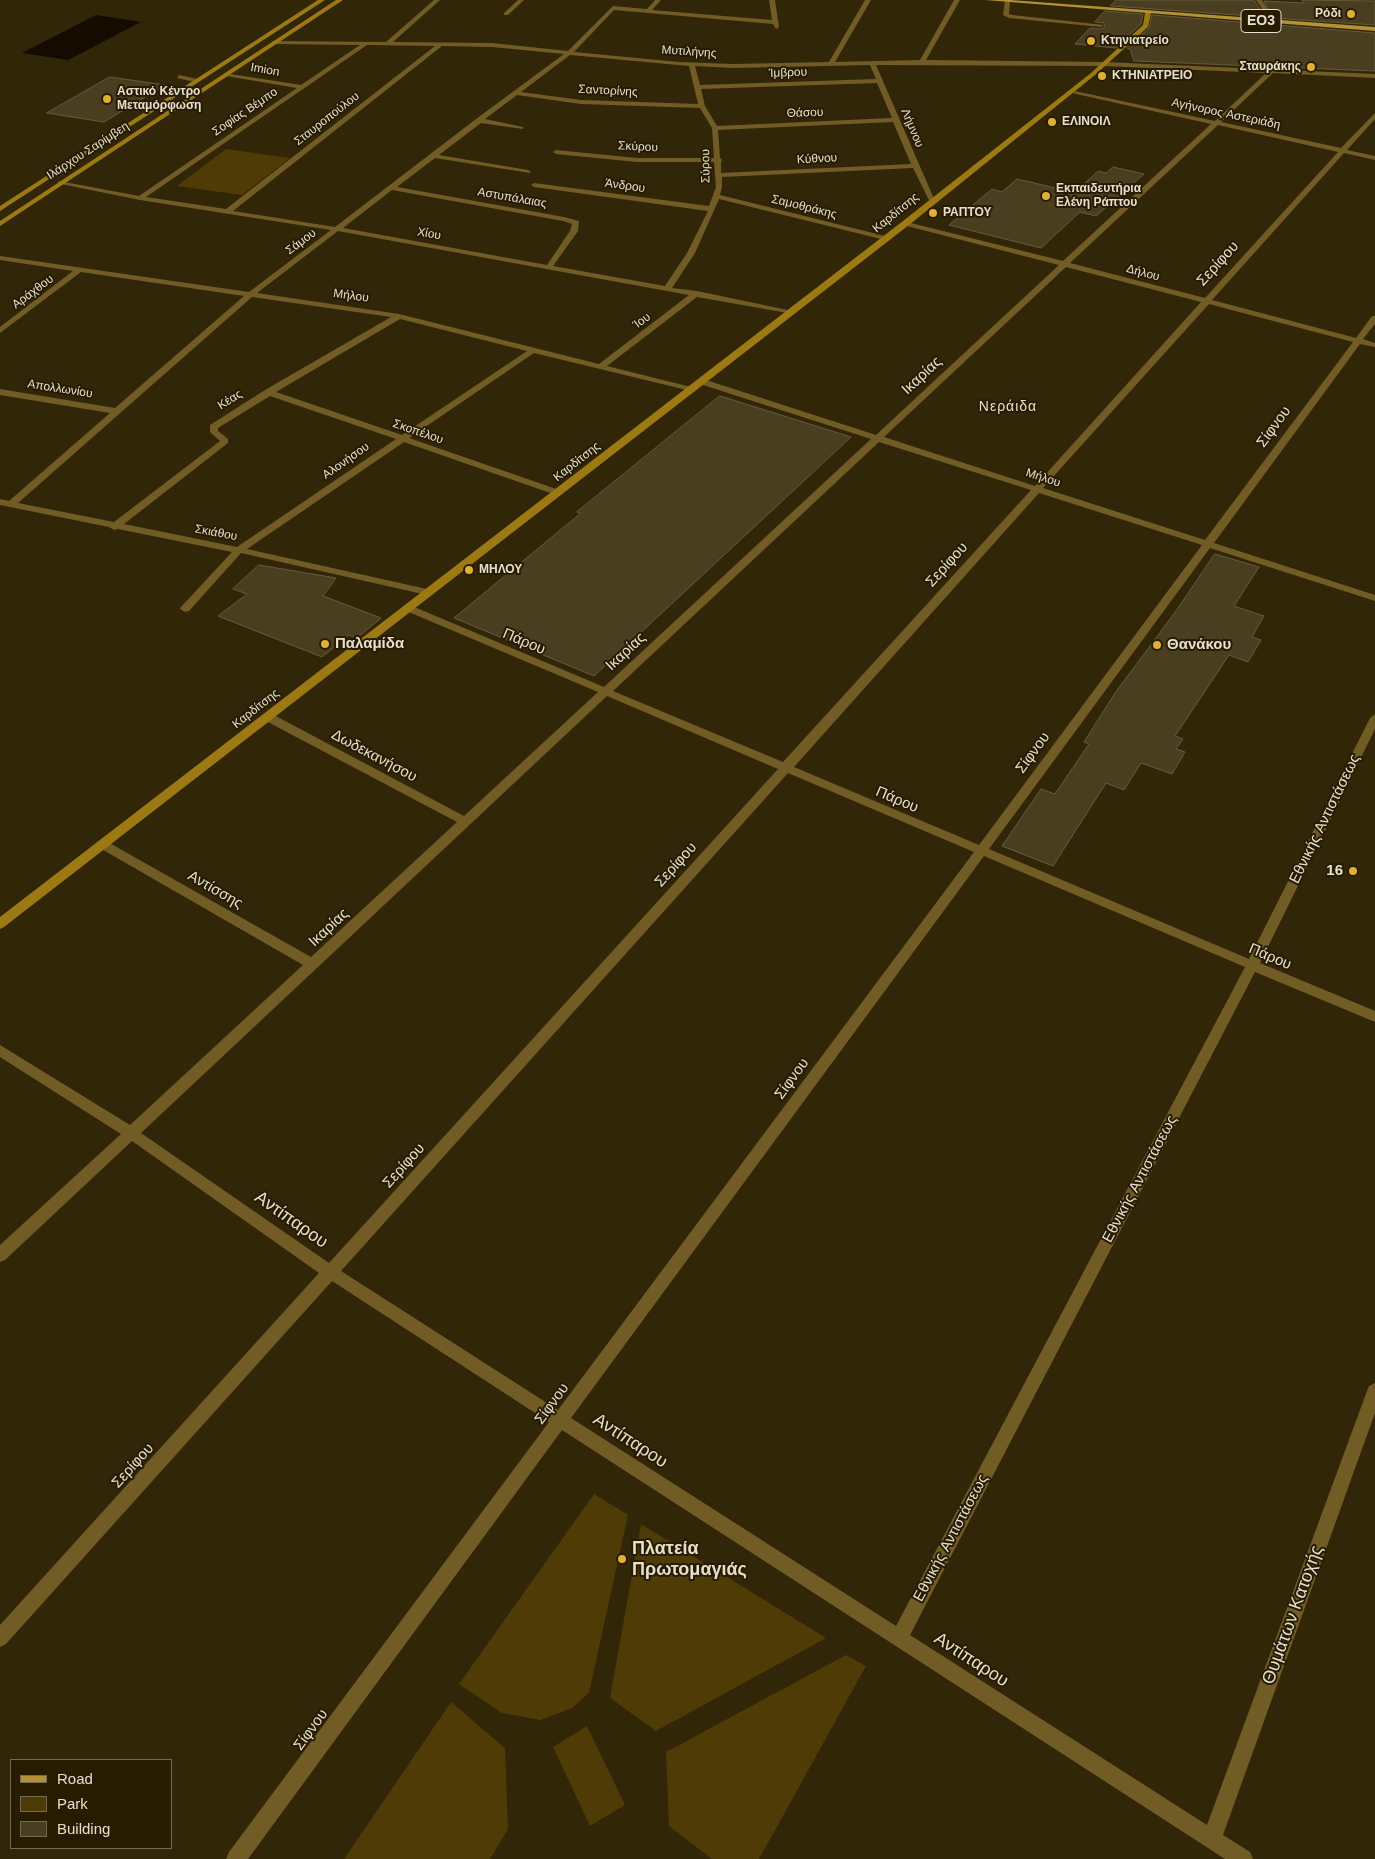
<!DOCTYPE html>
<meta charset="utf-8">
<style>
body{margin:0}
#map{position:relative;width:1375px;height:1859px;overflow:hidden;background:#312608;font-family:Arial,sans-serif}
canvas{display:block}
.legend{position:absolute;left:10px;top:1759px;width:162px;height:90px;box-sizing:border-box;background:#271c00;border:1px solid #736a53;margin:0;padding:6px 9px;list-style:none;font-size:15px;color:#e6dfcf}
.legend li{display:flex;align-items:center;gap:10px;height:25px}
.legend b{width:25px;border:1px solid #736a53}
</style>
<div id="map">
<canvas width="1375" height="1859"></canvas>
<ul class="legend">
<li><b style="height:6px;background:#b59135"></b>Road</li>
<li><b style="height:14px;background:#4e3b06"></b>Park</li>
<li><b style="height:14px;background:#4a3e21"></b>Building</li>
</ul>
</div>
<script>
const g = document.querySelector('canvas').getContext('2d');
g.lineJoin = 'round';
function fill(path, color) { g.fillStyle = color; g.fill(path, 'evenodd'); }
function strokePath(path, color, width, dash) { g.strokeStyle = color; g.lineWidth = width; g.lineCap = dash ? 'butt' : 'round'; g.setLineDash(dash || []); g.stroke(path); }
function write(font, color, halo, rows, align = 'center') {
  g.font = font + ' Arial,sans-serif'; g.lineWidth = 4; g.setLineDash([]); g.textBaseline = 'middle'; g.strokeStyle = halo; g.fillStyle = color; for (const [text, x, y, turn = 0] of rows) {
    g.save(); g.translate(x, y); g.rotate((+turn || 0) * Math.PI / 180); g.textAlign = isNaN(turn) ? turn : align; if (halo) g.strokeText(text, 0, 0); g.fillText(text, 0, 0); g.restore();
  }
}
fill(new Path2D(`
 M 226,149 L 290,158 L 242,195 L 177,186 Z
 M 594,1494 L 628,1515 L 589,1693 L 572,1708 L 540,1720 L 502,1713 L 459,1684 Z
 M 641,1524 L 826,1638 L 656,1731 L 610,1698 Z
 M 846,1655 L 866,1666 L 759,1859 L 712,1859 L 669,1826 L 666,1752 Z
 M 451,1702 L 505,1748 L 508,1829 L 490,1859 L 344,1859 Z
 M 587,1726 L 625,1805 L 590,1826 L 553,1747 Z`), '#4e3b06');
fill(new Path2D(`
 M 96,15 L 141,22 L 68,60 L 22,53 Z`), '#150b00');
const building = new Path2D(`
 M 1116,0 L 1254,0 L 1265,17 L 1111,6 Z
 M 1302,0 L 1375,1 L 1375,25 L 1272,18 L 1264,1 L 1304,3 Z
 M 1105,11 L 1143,14 L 1141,24 L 1116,48 L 1075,44 L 1090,28 L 1101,29 L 1105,27 L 1104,23 L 1095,22 Z
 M 1152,15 L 1375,33 L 1375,71 L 1134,61 L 1130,49 L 1127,48 L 1149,28 Z
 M 110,77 L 165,85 L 104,122 L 47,113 Z
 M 1113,167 L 1144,174 L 1096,216 L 1080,212 L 1041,248 L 949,225 L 992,189 L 1002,192 L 1017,179 L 1064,190 L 1070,185 L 1082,186 L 1098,171 L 1106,173 Z
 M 720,396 L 851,437 L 594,676 L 454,618 L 581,513 L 577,512 Z
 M 1215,554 L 1259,567 L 1234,606 L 1264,616 L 1252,637 L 1261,640 L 1248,662 L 1229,655 L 1175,736 L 1183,739 L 1176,749 L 1185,752 L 1172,774 L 1141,763 L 1124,790 L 1106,783 L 1053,866 L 1002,846 L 1041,789 L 1055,794 L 1089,744 L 1084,742 L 1115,693 L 1176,611 Z
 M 259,565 L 336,578 L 323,596 L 381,618 L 357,638 L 349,635 L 322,657 L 218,616 L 247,594 L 233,589 Z`);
fill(building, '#4a3e21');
strokePath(building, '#675b3d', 1);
fill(new Path2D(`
 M 518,0 L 524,0 L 508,15 L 504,15 L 504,13 Z
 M 1005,0 L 1010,1 L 1009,14 L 1012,15 L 1104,25 L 1101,27 L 1009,18 L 1003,15 Z
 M 179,75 L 197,79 L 198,80 L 195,82 L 177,78 Z`), '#725c26');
fill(new Path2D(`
 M 434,0 L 440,0 L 393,42 L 492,43 L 568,51 L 613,6 L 647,9 L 655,0 L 661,0 L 652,10 L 772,20 L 769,0 L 775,0 L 779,27 L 776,29 L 773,24 L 614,10 L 574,52 L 679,62 L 733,64 L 829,62 L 865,0 L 871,0 L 835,62 L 920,60 L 954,0 L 960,0 L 926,60 L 1104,62 L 1375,74 L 1375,78 L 1273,73 L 1221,122 L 1341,148 L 1375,113 L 1375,119 L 1347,150 L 1375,156 L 1375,160 L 1344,153 L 1212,300 L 1356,338 L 1372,316 L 1375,316 L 1375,324 L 1363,339 L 1375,343 L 1375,347 L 1360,344 L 1214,543 L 1375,595 L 1375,601 L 1210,548 L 989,849 L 1249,959 L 1370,718 L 1375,714 L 1375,729 L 1260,963 L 1375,1011 L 1375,1022 L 1255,972 L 910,1635 L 1207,1825 L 1367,1391 L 1369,1386 L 1375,1383 L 1375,1413 L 1223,1835 L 1250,1852 L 1253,1859 L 1225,1859 L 562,1430 L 248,1859 L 226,1859 L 229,1852 L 549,1422 L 332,1281 L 6,1644 L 0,1647 L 0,1625 L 319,1273 L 132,1141 L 5,1260 L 0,1262 L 0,1245 L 121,1134 L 0,1057 L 0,1045 L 130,1125 L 303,965 L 98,847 L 96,844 L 98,841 L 106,841 L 311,957 L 457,822 L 264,720 L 263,717 L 264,714 L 272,714 L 464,816 L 598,692 L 404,610 L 404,606 L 412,606 L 604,687 L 871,439 L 700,384 L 700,380 L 706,380 L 876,435 L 1059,265 L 903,225 L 903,221 L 1063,261 L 1211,124 L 1072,93 L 1070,90 L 1215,121 L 1266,73 L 1104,66 L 876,65 L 935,201 L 929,200 L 913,168 L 722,177 L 722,187 L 720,195 L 889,237 L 889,241 L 719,199 L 695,253 L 672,288 L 697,291 L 797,312 L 793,314 L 697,297 L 607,366 L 695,388 L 695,392 L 534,353 L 409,438 L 562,491 L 562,495 L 556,495 L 404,442 L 247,549 L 427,589 L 432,592 L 431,594 L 427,595 L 241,553 L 189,611 L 185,612 L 180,609 L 181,607 L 232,552 L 118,529 L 114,530 L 109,527 L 0,505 L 0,499 L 9,501 L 110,413 L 0,395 L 0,389 L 115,408 L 244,296 L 81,272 L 0,333 L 0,327 L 73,271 L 0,260 L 0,256 L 249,292 L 331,230 L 140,200 L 61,184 L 58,182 L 59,181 L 139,196 L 297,88 L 226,76 L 224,73 L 301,85 L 360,45 L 274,44 L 272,41 L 386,42 ZM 367,45 L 435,46 L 226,209 L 146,197 ZM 442,46 L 492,47 L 564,54 L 476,119 L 335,227 L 233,211 ZM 570,55 L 689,66 L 698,104 L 581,100 L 521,92 ZM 870,65 L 876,79 L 700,85 L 695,66 L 733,68 ZM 877,83 L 892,118 L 717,126 L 705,106 L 701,89 ZM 517,95 L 581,104 L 700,108 L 712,128 L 714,158 L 637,158 L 556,150 L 553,152 L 556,154 L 637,162 L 714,162 L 716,187 L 709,206 L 534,183 L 531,185 L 534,187 L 708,211 L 687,253 L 665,286 L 553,266 L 578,231 L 579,221 L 564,217 L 397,187 L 435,158 L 530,173 L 531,172 L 528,170 L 439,155 L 481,123 L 523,129 L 523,127 L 485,119 ZM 893,122 L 911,164 L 721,173 L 721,162 L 722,160 L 720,158 L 718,130 ZM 1218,125 L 1338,152 L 1205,298 L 1070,263 ZM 392,190 L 563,221 L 572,224 L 570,231 L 547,265 L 343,228 ZM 338,231 L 689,295 L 599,364 L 399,314 L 257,293 ZM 1066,267 L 1201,302 L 1035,486 L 884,437 ZM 252,297 L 391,317 L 265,390 L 210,425 L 210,432 L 220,441 L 114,522 L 18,503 ZM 1209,304 L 1353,342 L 1205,540 L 1043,488 ZM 400,319 L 527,351 L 402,435 L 276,392 ZM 270,396 L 396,439 L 237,547 L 124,524 L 228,443 L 228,439 L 218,431 L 218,428 ZM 879,442 L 1031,490 L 783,762 L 613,691 ZM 1039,493 L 1202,545 L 979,845 L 794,767 ZM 607,696 L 778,769 L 329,1263 L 141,1133 ZM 788,773 L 974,852 L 558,1410 L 341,1271 ZM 984,856 L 1245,967 L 896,1626 L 571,1418 Z
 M 1256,0 L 1262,0 L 1271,16 L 1267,16 Z`), '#725c26');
fill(new Path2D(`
 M 318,0 L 325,0 L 0,211 L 0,206 Z
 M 336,0 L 343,0 L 0,226 L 0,221 Z
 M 1148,11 L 1151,13 L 1148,27 L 1095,75 L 909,225 L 4,927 L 0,929 L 0,917 L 903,221 L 1091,73 L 1143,25 L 1145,13 Z`), '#9c7913');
fill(new Path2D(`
 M 985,0 L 1010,0 L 1375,27 L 1375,31 Z`), '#b59135');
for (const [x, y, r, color] of [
 [1351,14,5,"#dfb034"],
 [1091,41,5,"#dfb034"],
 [1311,67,5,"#dfb034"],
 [1102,76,5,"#dfb034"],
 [107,99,5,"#dfb034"],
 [1052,122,5,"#dfb034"],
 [1046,196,5,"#dfb034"],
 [933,213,5,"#dfb034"],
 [469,570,5,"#dfb034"],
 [325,644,5,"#dfb034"],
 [1157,645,5,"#dfb034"],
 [1353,871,5,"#dfb034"],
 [622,1559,5,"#dfb034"]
]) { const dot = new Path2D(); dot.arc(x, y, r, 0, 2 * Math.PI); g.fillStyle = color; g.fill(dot); strokePath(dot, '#271c00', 2); }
write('bold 12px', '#e6dfcf', '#271c00', [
 ["Ρόδι",1341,14,"right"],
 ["Κτηνιατρείο",1101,41],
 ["Σταυράκης",1301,67,"right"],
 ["ΚΤΗΝΙΑΤΡΕΙΟ",1112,76],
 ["Αστικό Κέντρο",117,92],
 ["Μεταμόρφωση",117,106],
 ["ΕΛΙΝΟΙΛ",1062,122],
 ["Εκπαιδευτήρια",1056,189],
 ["Ελένη Ράπτου",1056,203],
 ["ΡΑΠΤΟΥ",943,213],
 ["ΜΗΛΟΥ",479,570]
], 'left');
write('12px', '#e6dfcf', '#271c00', [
 ["Μυτιλήνης",689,52,4],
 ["Imion",265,70,10],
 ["Ίμβρου",788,73,-2],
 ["Σαντορίνης",608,91,3],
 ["Σοφίας Βέμπο",245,112,-34],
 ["Θάσου",805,113,-2],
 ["Αγήνορος Αστεριάδη",1226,114,12],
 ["Σταυροπούλου",327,119,-38],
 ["Λήμνου",912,128,67],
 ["Σκύρου",638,147,3],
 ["Ιλάρχου Σαρίμβεη",88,151,-33],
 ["Κύθνου",817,159,-3],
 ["Σύρου",706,166,-91],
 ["Άνδρου",625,186,8],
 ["Αστυπάλαιας",512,198,10],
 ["Σαμοθράκης",804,207,14],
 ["Καρδίτσης",896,213,-39],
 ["Χίου",429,234,10],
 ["Σάμου",301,242,-37],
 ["Δήλου",1143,273,15],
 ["Αράχθου",33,292,-37],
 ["Μήλου",351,296,8],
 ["Ίου",642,321,-37],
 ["Απολλωνίου",60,389,9],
 ["Κέας",230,400,-32],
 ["Σκοπέλου",418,432,19],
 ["Αλονήσου",346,461,-35],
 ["Καρδίτσης",577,462,-38],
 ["Μήλου",1043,478,18],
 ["Σκιάθου",216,533,11],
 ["Καρδίτσης",256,709,-38]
]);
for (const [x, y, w] of [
 [1261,21,40]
]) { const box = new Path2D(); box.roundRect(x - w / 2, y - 11.5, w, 23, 4); g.fillStyle = '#271c00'; g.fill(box); strokePath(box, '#e6dfcf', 1); }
write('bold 14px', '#e6dfcf', null, [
 ["ΕΟ3",1261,21]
]);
g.letterSpacing = '1px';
write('14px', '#e6dfcf', '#271c00', [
 ["Νεράιδα",1008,407]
]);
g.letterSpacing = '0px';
write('15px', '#e6dfcf', '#271c00', [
 ["Σερίφου",1218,264,-48],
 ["Ικαρίας",922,376,-43],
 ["Σίφνου",1274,427,-54],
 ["Σερίφου",947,565,-48],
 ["Πάρου",524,642,23],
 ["Ικαρίας",626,652,-43],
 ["Σίφνου",1033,753,-54],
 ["Δωδεκανήσου",374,756,28],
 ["Πάρου",897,800,23],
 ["Εθνικής Αντιστάσεως",1325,819,-64],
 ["Σερίφου",676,865,-48],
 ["Αντίσσης",215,890,30],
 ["Ικαρίας",329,928,-43],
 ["Πάρου",1270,957,23],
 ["Σίφνου",792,1079,-54],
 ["Σερίφου",404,1166,-48],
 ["Εθνικής Αντιστάσεως",1140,1179,-62],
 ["Σίφνου",552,1404,-54],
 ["Σερίφου",133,1466,-48],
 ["Εθνικής Αντιστάσεως",951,1538,-62],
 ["Σίφνου",311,1730,-54]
]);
write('bold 15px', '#e6dfcf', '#271c00', [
 ["Παλαμίδα",335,644],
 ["Θανάκου",1167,645],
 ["16",1343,871,"right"]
], 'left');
write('18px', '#e6dfcf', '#271c00', [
 ["Αντίπαρου",291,1220,35],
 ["Αντίπαρου",630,1441,33],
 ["Θυμάτων Κατοχής",1293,1615,-70],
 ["Αντίπαρου",971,1660,33]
]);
write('bold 18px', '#e6dfcf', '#271c00', [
 ["Πλατεία",632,1549],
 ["Πρωτομαγιάς",632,1570]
], 'left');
</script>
